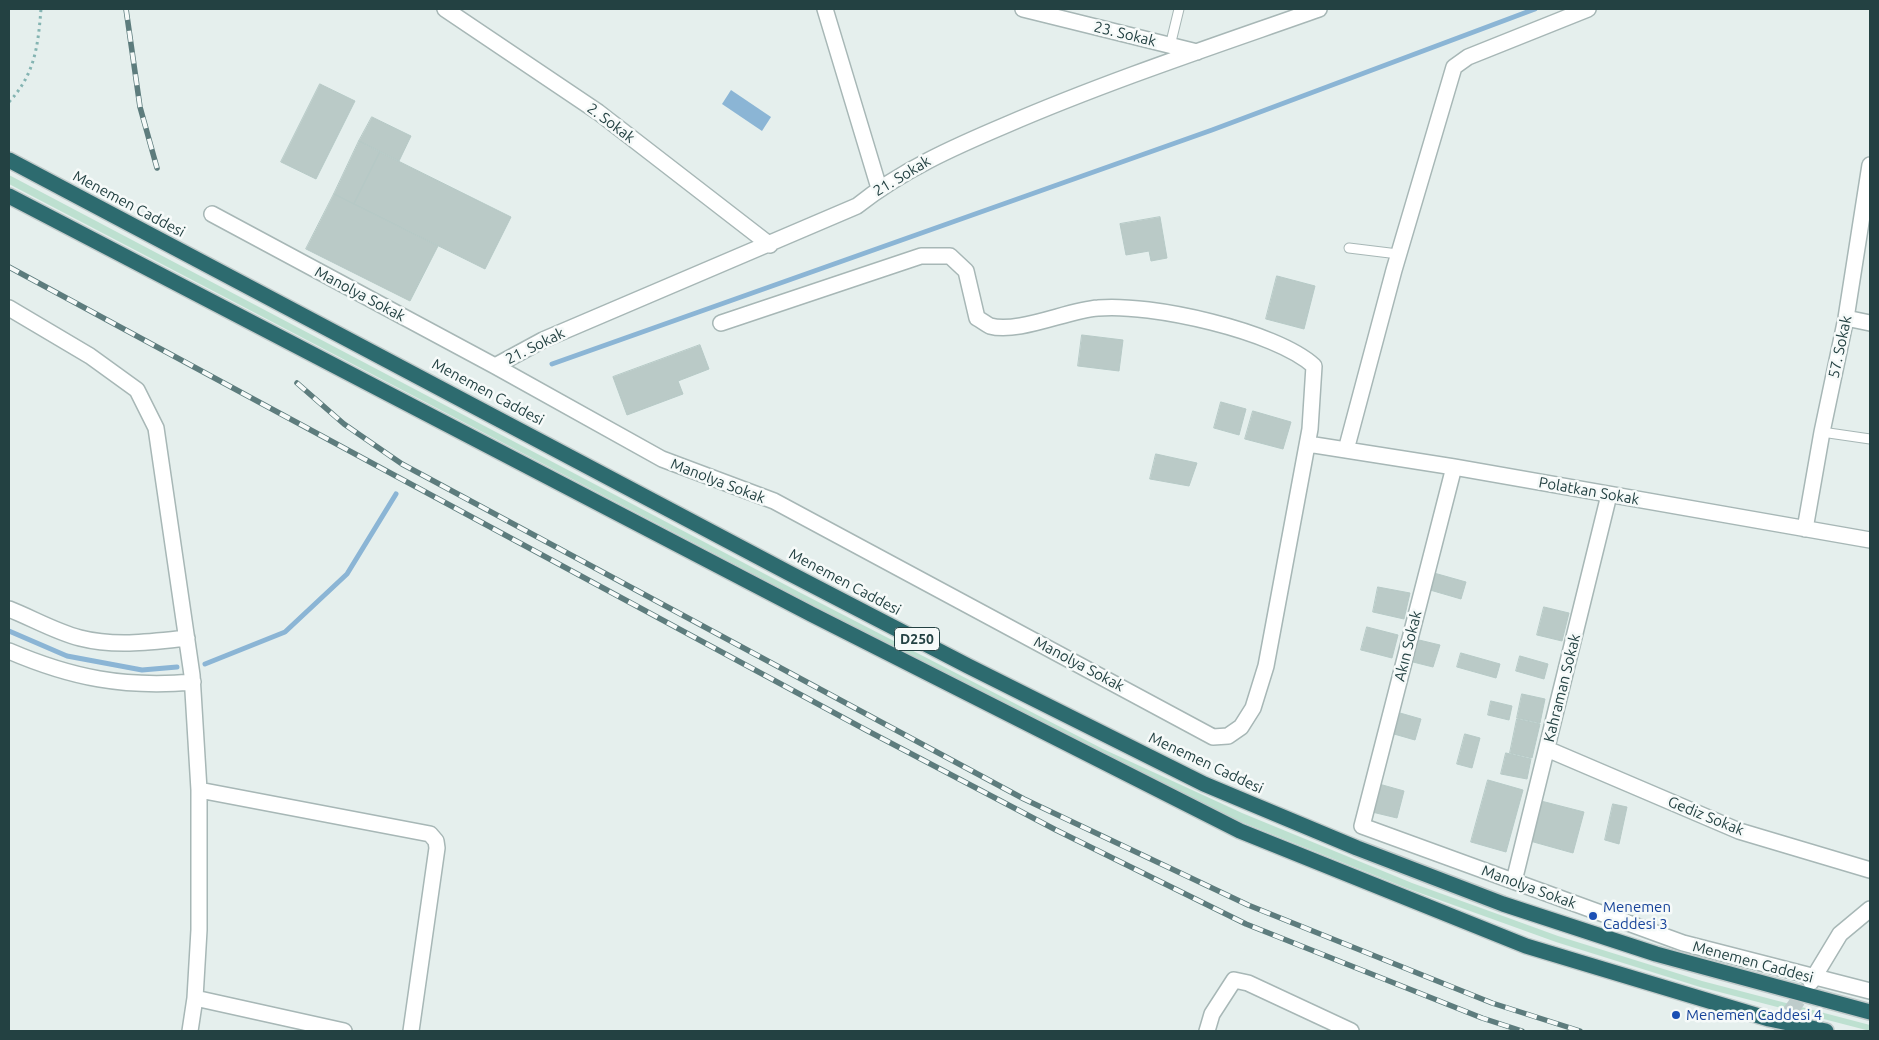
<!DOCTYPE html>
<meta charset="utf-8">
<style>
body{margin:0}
#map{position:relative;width:1879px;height:1040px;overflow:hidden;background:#e5efed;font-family:Ubuntu,sans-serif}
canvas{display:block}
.frame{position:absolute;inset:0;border:10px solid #234142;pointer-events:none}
</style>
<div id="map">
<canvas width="1879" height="1040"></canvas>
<div class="frame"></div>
</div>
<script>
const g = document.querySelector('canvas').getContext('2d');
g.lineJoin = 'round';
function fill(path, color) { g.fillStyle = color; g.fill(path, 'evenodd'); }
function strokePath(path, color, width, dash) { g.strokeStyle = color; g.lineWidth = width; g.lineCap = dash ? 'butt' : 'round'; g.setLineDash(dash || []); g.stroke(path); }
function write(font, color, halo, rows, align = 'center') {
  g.font = font + ' Ubuntu,sans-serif'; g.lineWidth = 5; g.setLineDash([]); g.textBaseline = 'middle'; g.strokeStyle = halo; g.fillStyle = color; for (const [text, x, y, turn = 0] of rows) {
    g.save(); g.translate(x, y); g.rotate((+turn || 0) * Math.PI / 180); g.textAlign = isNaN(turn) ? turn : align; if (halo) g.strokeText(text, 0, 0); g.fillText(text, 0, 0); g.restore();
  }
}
fill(new Path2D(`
 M 9,175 L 799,592 L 1103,749 L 1242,813 L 1412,883 L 1558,936 L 1702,981 L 1870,1025 L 1870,1031 L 1700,987 L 1556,942 L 1409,889 L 1239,821 L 1099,755 L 9,184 Z`), '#bde0d0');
fill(new Path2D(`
 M 731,90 L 771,117 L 762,131 L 722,104 Z`), '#8bb5d5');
strokePath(new Path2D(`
 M 552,364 L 1212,130 L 1535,9
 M 9,631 L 67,656 L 142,670 L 177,667
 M 205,664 L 285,632 L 347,574 L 396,494`), '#8bb5d5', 5);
const building = new Path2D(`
 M 320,84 L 355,101 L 316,179 L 281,162 Z
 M 372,117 L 411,136 L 399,161 L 359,141 Z
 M 359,141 L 380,152 L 354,204 L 334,194 Z
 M 380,152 L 511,217 L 485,269 L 354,204 Z
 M 334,194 L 438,246 L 410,301 L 306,249 Z
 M 1160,217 L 1167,258 L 1151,261 L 1149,251 L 1126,255 L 1120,224 Z
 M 1277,276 L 1315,286 L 1304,329 L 1266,319 Z
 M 1082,335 L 1123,340 L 1119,371 L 1078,366 Z
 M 700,345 L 709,369 L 678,381 L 683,394 L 627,415 L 613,377 Z
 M 1221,402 L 1246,409 L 1239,435 L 1214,428 Z
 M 1253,411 L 1291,422 L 1283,449 L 1245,439 Z
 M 1156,454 L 1197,463 L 1189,486 L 1150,479 Z
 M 1434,573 L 1466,582 L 1461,599 L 1430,590 Z
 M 1378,587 L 1410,593 L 1404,619 L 1373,612 Z
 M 1544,607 L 1569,613 L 1562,641 L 1537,635 Z
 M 1367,627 L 1398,635 L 1392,658 L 1361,650 Z
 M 1419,640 L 1440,645 L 1433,667 L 1413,662 Z
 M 1461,653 L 1500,664 L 1496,678 L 1457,667 Z
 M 1520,656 L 1548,664 L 1544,679 L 1516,671 Z
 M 1522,694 L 1545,699 L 1540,723 L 1517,718 Z
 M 1491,701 L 1512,706 L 1509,720 L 1488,715 Z
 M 1400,713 L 1421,719 L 1415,740 L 1394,734 Z
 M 1517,719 L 1540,724 L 1532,758 L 1510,753 Z
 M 1465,734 L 1480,738 L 1472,768 L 1457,764 Z
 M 1506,753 L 1531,759 L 1527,779 L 1501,774 Z
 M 1488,780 L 1523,790 L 1506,852 L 1471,842 Z
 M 1379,784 L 1404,791 L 1397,818 L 1372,812 Z
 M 1541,801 L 1584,812 L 1573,853 L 1530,841 Z
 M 1613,804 L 1627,807 L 1619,844 L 1605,840 Z`);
fill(building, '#bacac7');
strokePath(building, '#b6c9c6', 1);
strokePath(new Path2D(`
 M 1776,1031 L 1810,984`), '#becccb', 15, [15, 8]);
const lane = new Path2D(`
 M 1170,46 L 1179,9
 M 1349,248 L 1398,254
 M 1822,432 L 1870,439`);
const street = new Path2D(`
 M 445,9 L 598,112 L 770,245
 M 825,9 L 879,188
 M 1023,9 L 1197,52
 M 212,214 L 495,366 L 662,459 L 774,501 L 1213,737 L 1228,736 L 1241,727 L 1253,708 L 1266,666 L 1310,429 L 1314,366 C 1276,331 1150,303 1098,308 C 1068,310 1018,334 990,326 C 986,324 981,320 977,318 L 966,271 L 950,256 L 921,256 L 721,323
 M 9,308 L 90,356 L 137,390 L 156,428 L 192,675 L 199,790 L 199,930 L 195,998 L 190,1031
 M 1846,318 L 1870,323
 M 495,366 L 543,340 L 857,206 C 902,170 954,147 1006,125 C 1108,81 1214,46 1319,9
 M 1308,444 L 1454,467 L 1870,540
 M 1346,450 L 1394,270 L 1454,67 L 1468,57 L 1588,9
 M 1454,467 L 1362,826 L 1683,943 L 1870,991
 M 1805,529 L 1822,432 L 1846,318 L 1870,165
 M 9,609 C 32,618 56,632 80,638 C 115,647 151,642 187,638
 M 9,651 C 72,678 124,688 193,682
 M 1547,749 L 1739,831 L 1870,870
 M 199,790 L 430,834 L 436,841 L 437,848 L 411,1031
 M 1514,881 L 1609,495
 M 1811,982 L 1840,934 L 1870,909
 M 195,998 L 344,1031
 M 1207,1031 L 1212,1014 L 1234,980 L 1248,983 L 1351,1031`);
const highway = new Path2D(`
 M 9,160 L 787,572 L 968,666 L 1204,784 L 1357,848 L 1503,904 L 1656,954 L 1870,1012
 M 9,196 L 811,614 L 1240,831 L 1526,946 L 1769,1019 L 1826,1031`);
strokePath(lane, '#a7b7b6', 11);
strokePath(street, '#a7b7b6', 18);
strokePath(highway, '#c1caca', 18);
strokePath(new Path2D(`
 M 9,102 C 35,74 38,46 41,9`), '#84b4b2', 3, [2.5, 4]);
strokePath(lane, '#fff', 9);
strokePath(street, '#fff', 15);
strokePath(highway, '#2d6b6f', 15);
const rail = new Path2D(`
 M 126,9 L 140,107 L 157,168
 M 9,267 L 866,730 L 1056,830 L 1246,924 L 1482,1018 L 1522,1031
 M 297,383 L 344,424 L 402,464 L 1024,799 L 1248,905 L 1492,1003 L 1580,1031`);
strokePath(rail, '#5d7c7d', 5.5);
strokePath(rail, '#f6faf9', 4, [11]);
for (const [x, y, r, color] of [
 [1593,916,5,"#1a4fb4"],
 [1676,1015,5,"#1a4fb4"]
]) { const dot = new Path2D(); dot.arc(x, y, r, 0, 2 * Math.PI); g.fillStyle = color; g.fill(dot); strokePath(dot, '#f6faf9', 2); }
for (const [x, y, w] of [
 [917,639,45]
]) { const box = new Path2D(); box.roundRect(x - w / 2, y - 11.5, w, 23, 4); g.fillStyle = '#f6faf9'; g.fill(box); strokePath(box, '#234142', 1); }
write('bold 14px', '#234142', null, [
 ["D250",917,639]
]);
write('15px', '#234142', '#f6faf9', [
 ["23. Sokak",1125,34,14],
 ["2. Sokak",611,123,37],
 ["21. Sokak",902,176,-31],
 ["Menemen Caddesi",129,204,28],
 ["Manolya Sokak",360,294,28],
 ["21. Sokak",535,346,-26],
 ["57. Sokak",1840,347,-78],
 ["Menemen Caddesi",488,392,28],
 ["Manolya Sokak",718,481,21],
 ["Polatkan Sokak",1589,491,10],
 ["Menemen Caddesi",845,582,28],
 ["Akın Sokak",1408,646,-76],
 ["Manolya Sokak",1079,664,28],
 ["Kahraman Sokak",1562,688,-76],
 ["Menemen Caddesi",1206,763,25],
 ["Gediz Sokak",1706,816,22],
 ["Manolya Sokak",1529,887,20],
 ["Menemen Caddesi",1753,962,15]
]);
write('15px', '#164399', '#f6faf9', [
 ["Menemen",1603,907],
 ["Caddesi 3",1603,924],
 ["Menemen Caddesi 4",1686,1015]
], 'left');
</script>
